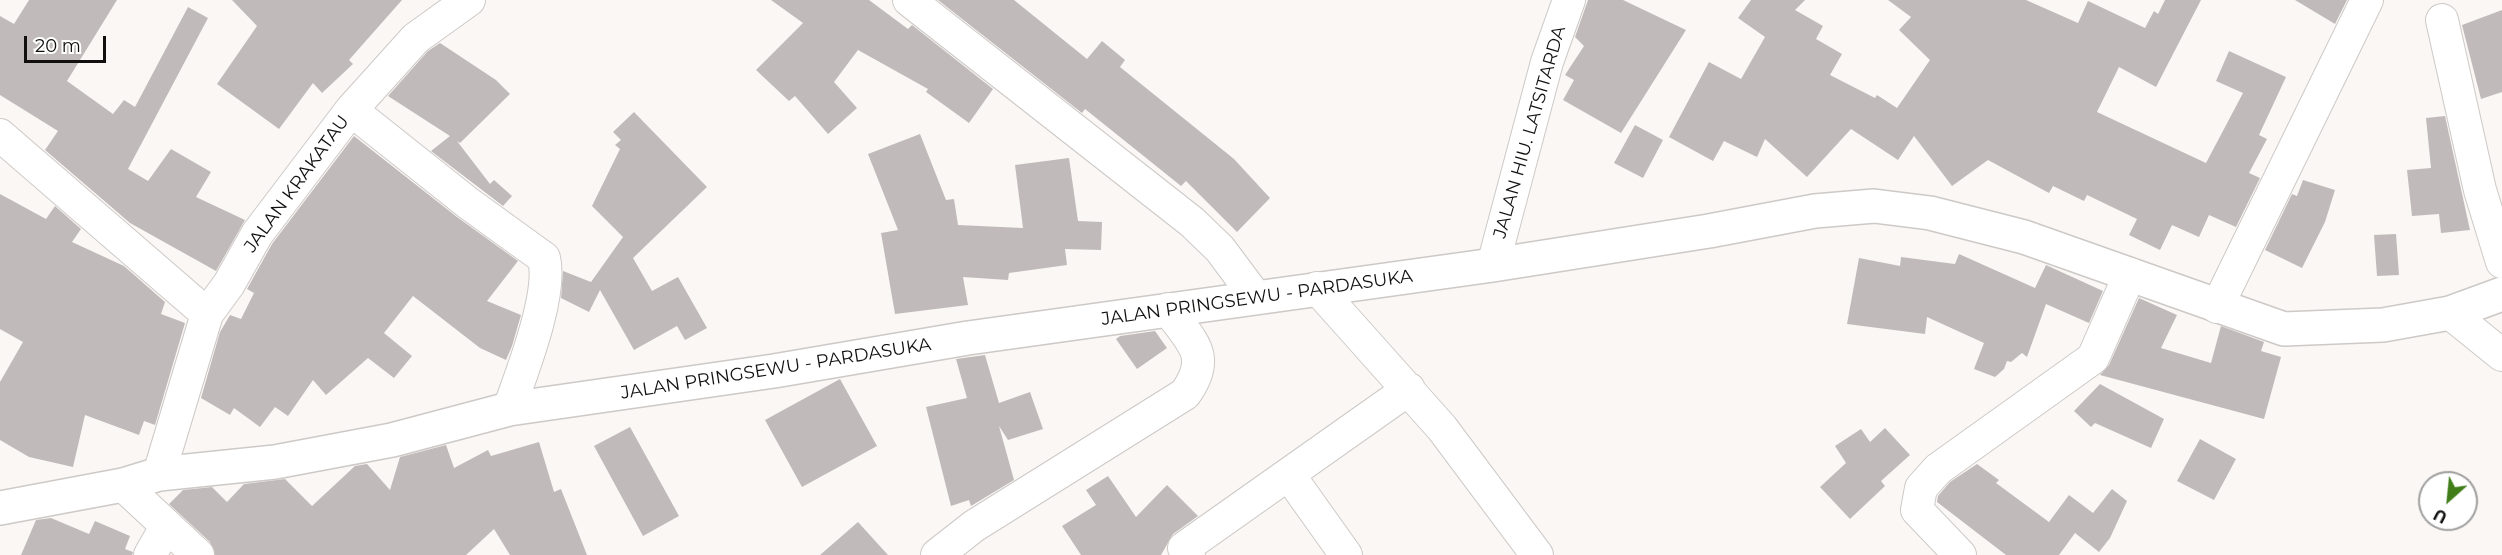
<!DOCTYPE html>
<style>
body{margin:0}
#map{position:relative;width:2502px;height:555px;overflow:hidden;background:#fbf7f4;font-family:Montserrat,sans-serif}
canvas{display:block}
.north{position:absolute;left:2418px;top:471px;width:60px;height:60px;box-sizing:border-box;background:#fff;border:2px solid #a09f9f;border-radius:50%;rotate:207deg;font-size:16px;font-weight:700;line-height:24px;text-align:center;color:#11100f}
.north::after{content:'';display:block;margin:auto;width:21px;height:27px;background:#417e1a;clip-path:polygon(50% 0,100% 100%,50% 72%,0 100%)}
.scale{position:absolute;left:24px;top:36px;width:82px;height:27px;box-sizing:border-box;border:3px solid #11100f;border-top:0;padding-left:8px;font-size:18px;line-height:21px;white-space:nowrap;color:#11100f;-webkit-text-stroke:4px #fff;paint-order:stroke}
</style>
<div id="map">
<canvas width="2502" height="555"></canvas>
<div class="north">U</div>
<div class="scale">20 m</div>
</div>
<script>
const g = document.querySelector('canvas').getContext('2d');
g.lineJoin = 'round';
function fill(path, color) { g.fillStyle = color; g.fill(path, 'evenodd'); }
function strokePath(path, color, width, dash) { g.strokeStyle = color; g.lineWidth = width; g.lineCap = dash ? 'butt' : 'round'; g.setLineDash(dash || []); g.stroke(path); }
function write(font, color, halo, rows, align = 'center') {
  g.font = font + ' Montserrat,sans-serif'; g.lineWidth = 5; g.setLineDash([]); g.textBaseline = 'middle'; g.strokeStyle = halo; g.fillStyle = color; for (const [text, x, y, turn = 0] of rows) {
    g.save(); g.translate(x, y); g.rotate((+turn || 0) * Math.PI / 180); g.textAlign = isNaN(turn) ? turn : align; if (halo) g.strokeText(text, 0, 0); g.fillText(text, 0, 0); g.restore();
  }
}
fill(new Path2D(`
 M 29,0 L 117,0 L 67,81 L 113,114 L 124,100 L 135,107 L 188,7 L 208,18 L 128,169 L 148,181 L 171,149 L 211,172 L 196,197 L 245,220 L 216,271 L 130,223 L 45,150 L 58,131 L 0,95 L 0,16 L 14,24 Z
 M 232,0 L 402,0 L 349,60 L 353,64 L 322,93 L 313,83 L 279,129 L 217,84 L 257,26 Z
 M 771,0 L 869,0 L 908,29 L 912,25 L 993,89 L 969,123 L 926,92 L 928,89 L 858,50 L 834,82 L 857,108 L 828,134 L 795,96 L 789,101 L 756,70 L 803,23 Z
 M 938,0 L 1014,0 L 1087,59 L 1102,41 L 1125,60 L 1120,67 L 1234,159 L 1270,198 L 1237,232 L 1186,181 L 1181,186 L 1085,109 L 1082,113 Z
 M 1588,0 L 1623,0 L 1686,30 L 1621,133 L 1563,100 L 1574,80 L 1565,75 L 1584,46 L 1575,37 Z
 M 1751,0 L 1805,0 L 1795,10 L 1823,26 L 1816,39 L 1842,54 L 1830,75 L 1875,98 L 1877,95 L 1897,108 L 1930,60 L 1899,30 L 1911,17 L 1888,0 L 2026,0 L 2078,23 L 2088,1 L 2145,28 L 2154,11 L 2158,14 L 2165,0 L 2201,0 L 2156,87 L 2119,67 L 2097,112 L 2206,163 L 2243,93 L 2216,81 L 2229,51 L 2286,77 L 2259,135 L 2267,139 L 2249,173 L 2260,178 L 2236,227 L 2209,215 L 2199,237 L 2172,225 L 2160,250 L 2129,235 L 2137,219 L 2087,195 L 2084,201 L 2053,186 L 2049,193 L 1988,160 L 1952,186 L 1914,136 L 1898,160 L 1851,129 L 1807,177 L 1765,139 L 1757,157 L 1724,141 L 1713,161 L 1669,137 L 1709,62 L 1741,79 L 1765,37 L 1738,18 Z
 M 2295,0 L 2347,0 L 2335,24 Z
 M 2502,10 L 2502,92 L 2481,99 L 2462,25 Z
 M 440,43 L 496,80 L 510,94 L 460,143 L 457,141 L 490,184 L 494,180 L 512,196 L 503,206 L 431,151 L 450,136 L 388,96 L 428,51 Z
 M 634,112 L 707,187 L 633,258 L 652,291 L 678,277 L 707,328 L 685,340 L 677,326 L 634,350 L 600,290 L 589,312 L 561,298 L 563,271 L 591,282 L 623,237 L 592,206 L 620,149 L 615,145 L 621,140 L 613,132 Z
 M 2445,116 L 2470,230 L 2441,233 L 2439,214 L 2412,216 L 2407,170 L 2431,168 L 2426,118 Z
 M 1635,125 L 1663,140 L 1643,178 L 1614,163 Z
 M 920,134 L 946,200 L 954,199 L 958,225 L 1023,228 L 1015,165 L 1069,158 L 1078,221 L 1102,222 L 1101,250 L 1065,249 L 1067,265 L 1009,273 L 1008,280 L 963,277 L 968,305 L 895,314 L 881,233 L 898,230 L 868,154 Z
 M 354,136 L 457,217 L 518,261 L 487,301 L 521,315 L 512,346 L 506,360 L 480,348 L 413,296 L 384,333 L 412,356 L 394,378 L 368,358 L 326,395 L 313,380 L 288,416 L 275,407 L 260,427 L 234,408 L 230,415 L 201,398 L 220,332 L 230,315 L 241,319 L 254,293 L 247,289 L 272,244 Z
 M 2303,180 L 2335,190 L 2325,222 L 2302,268 L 2265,250 L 2292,194 L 2297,196 Z
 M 0,194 L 46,219 L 55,206 L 81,229 L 72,242 L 124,266 L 165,302 L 161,314 L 185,323 L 155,425 L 144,421 L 139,435 L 85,415 L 73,467 L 29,457 L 0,440 L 0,382 L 23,342 L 0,329 Z
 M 2396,234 L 2399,275 L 2377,276 L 2374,235 Z
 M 1959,254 L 2035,288 L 2046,265 L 2103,291 L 2089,323 L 2046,304 L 2027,357 L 2022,353 L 2011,362 L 2007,361 L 2004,369 L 1995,377 L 1974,369 L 1984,343 L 1927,317 L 1925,334 L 1847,324 L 1859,258 L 1900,266 L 1901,257 L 1955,264 Z
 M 2139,298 L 2177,315 L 2161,348 L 2211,363 L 2221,326 L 2264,342 L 2261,351 L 2281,357 L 2264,419 L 2100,375 L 2109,365 Z
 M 1155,331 L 1167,348 L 1137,369 L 1116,339 L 1120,336 Z
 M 985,355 L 999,403 L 1030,392 L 1043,429 L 1008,440 L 999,426 L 1014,480 L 971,506 L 969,500 L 951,506 L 926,407 L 967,398 L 956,359 Z
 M 840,379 L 877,446 L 802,487 L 765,420 Z
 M 2100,384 L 2164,419 L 2151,448 L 2095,423 L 2091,427 L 2074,411 Z
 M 630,427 L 679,516 L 643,536 L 594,446 Z
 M 1885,428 L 1910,455 L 1881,481 L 1885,486 L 1850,519 L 1820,487 L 1846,463 L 1835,446 L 1861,429 L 1870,442 Z
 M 2200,439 L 2236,459 L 2214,500 L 2177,481 Z
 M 539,442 L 554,492 L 561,489 L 587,555 L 510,555 L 494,529 L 466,555 L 215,555 L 210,542 L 169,504 L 183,490 L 212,487 L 227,502 L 244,484 L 285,479 L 312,506 L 355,466 L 367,464 L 390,490 L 400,457 L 446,445 L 454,468 L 488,450 L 491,456 Z
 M 1977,464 L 1999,480 L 1996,483 L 2049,522 L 2069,495 L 2093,513 L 2112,489 L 2127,501 L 2110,538 L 2099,552 L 2075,533 L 2059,555 L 2006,555 L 1937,502 L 1938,496 L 1950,482 Z
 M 1108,476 L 1136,517 L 1167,485 L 1198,516 L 1173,534 L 1161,555 L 1081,555 L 1062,526 L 1096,505 L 1086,490 Z
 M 51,518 L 89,534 L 95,521 L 130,536 L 125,549 L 133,552 L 132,555 L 21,555 L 36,520 Z
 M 858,522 L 888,555 L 820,555 Z`), '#c0bbba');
const minor = new Path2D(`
 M 909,0 L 1192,222 L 1220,249 L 1255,296
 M 2442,20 L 2480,190 L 2502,262
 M 351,110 L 468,203 L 544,258 C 553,294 522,372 509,409
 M 0,135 L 207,314
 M 1493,265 L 1547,62 L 1569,0
 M 1317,288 L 1442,428 L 1537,555
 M 2217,307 L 2367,0
 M 2450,313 L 2502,355
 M 159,474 L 207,314 L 229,284 L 257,234 L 351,110 L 416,38 L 469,0
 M 1289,475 L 1346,555
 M 123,485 L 198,555
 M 150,555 L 166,527
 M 937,555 L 974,526 L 1185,394 C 1213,355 1191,342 1168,309
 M 1189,555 L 1184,548 L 1409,389
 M 1960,555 L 1917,510 L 1921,488 L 1938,469 L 2093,358 L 2130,274`);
const major = new Path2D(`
 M 0,508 L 123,485 L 159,474 L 275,462 L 392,440 L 509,409 L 774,371 L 968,338 L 1493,265 L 1709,231 L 1815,211 L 1874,206 L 1930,213 L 2024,237 L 2284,329 L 2383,325 L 2450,313 L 2502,294`);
strokePath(minor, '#cdc9c7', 34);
strokePath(major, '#cdc9c7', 36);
strokePath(minor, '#fff', 32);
strokePath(major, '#fff', 33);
write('18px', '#11100f', '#fff', [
 ["JALAN HIU. LATSITARDA",1530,132,-74],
 ["JALAN KRAKATAU",297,184,-54],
 ["JALAN PRINGSEWU - PARDASUKA",1257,298,-8],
 ["JALAN PRINGSEWU - PARDASUKA",776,369,-9]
]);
</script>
